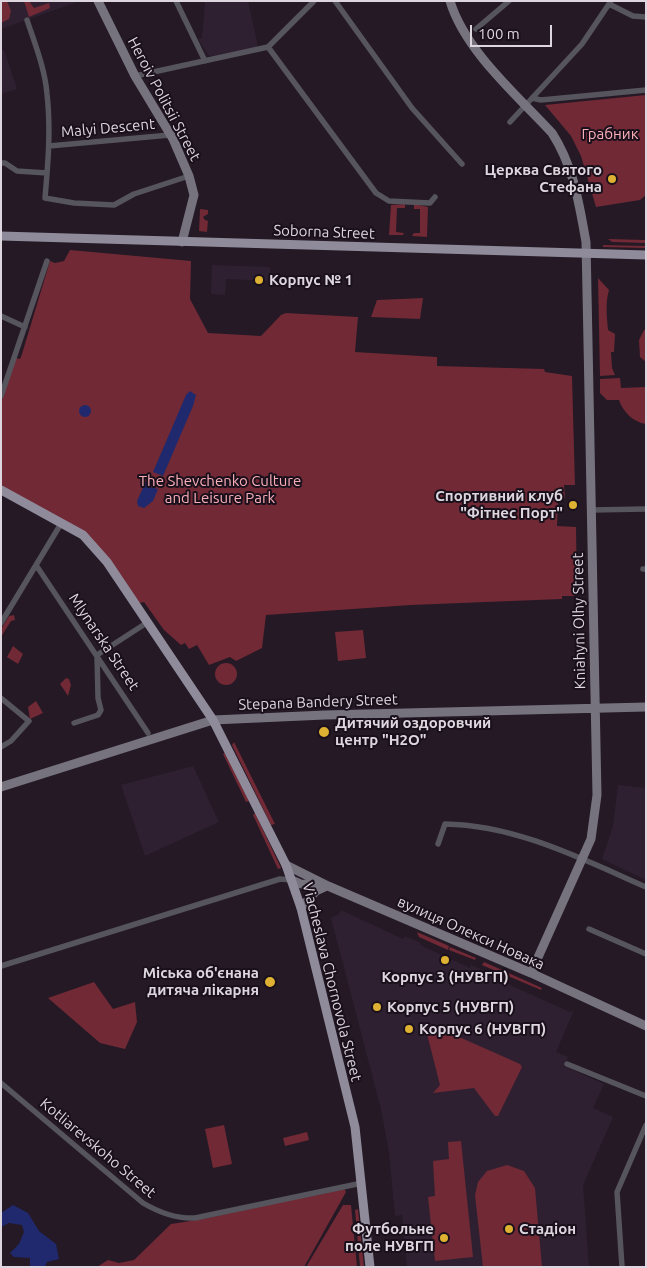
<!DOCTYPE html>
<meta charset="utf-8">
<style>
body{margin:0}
#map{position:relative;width:647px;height:1268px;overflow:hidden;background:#241925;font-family:Ubuntu,sans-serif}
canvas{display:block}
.frame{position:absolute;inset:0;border:2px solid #ddd6de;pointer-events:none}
.scale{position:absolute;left:470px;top:25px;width:82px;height:22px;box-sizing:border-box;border:2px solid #ddd6de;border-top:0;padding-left:6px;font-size:15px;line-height:18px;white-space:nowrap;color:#ddd6de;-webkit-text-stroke:4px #1a101c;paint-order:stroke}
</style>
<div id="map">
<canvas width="647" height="1268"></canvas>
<div class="frame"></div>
<div class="scale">100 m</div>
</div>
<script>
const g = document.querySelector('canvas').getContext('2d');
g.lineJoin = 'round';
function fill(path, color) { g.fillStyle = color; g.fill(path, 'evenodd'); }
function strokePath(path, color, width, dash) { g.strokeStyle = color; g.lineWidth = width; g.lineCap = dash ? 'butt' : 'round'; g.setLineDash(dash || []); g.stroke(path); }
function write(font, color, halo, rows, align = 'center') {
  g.font = font + ' Ubuntu,sans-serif'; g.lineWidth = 4; g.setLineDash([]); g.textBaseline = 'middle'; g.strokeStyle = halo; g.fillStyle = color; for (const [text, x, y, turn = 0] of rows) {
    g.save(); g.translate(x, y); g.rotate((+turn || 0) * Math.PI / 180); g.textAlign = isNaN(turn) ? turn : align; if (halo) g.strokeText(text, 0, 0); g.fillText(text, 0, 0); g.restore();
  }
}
fill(new Path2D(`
 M 1,1 L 80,1 L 1,29 Z
 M 205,1 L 248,1 L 258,47 L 212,56 L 208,55 L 198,39 L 202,38 Z
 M 4,50 L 17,89 L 1,94 L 1,51 Z
 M 212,265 L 270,267 L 270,281 L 226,279 L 225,295 L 211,294 Z
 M 193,766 L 219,822 L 145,856 L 121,785 Z
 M 618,785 L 646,788 L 646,880 L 602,859 L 613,826 Z
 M 341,910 L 403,939 L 405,936 L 421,943 L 420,945 L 470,968 L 471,965 L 480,969 L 479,971 L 570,1012 L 574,1010 L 556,1052 L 568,1057 L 564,1066 L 604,1084 L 593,1108 L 613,1117 L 583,1185 L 589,1267 L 407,1267 L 402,1215 L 395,1216 L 389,1152 L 381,1109 L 331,918 L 339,914 Z`), '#2f2031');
fill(new Path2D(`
 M 1,1 L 7,1 L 11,11 L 9,19 L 1,23 Z
 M 24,1 L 29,1 L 34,8 L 49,3 L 50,8 L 29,17 Z
 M 646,95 L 646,195 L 640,200 L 596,207 L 581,156 L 571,136 L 545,105 Z
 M 405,204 L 405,208 L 397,208 L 396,232 L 404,233 L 403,235 L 389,235 L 391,205 Z
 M 414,204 L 428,207 L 427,237 L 412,236 L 414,233 L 420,233 L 420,209 L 414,209 Z
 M 200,209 L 208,210 L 208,214 L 203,217 L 205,220 L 208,221 L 207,232 L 199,231 Z
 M 608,239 L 646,240 L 646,243 L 612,242 Z
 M 603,245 L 646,246 L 646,248 L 603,247 Z
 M 70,250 L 191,261 L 190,299 L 208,333 L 261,336 L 281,315 L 286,313 L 358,317 L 355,352 L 437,357 L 437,366 L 544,369 L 545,372 L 572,376 L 575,485 L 564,485 L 565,498 L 558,499 L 557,526 L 576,527 L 577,591 L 574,596 L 562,596 L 562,599 L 411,605 L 266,615 L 262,648 L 236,661 L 230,657 L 209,665 L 197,645 L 189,649 L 185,643 L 181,645 L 164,630 L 144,602 L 136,604 L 96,545 L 1,490 L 1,403 L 16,358 L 20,359 L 22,354 L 50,261 L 55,263 L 64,261 Z
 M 598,278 L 609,290 C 605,304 607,316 608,330 L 615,334 L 614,352 L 611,352 L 612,368 L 615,375 L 600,376 Z
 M 423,298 L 420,319 L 371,317 L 377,300 Z
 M 644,330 L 646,330 L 646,362 L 640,357 L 639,340 Z
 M 620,378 L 621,388 L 646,387 L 646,424 C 633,422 623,412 619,400 L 607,400 L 600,393 L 600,379 Z
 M 14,615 L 15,620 L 11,621 L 1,637 L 1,629 L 9,616 Z
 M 363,630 L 366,658 L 338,661 L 335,632 Z
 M 13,646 L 23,654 L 18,664 L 7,657 Z
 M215 674a11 11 0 1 1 22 0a11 11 0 1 1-22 0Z
 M 66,678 L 69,679 L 71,685 L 68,696 L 60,684 Z
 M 36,701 L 43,713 L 30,719 L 28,707 Z
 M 234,742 L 275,824 L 271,825 L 232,745 Z
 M 225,753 L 249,801 L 246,802 L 223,754 Z
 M 255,813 L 281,868 L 278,869 L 253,815 Z
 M 417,932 L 449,946 L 448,950 L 419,937 Z
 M 450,947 L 476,958 L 475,960 L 449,950 Z
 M 484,962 L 542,988 L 541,990 L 482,965 Z
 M 94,982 L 113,1009 L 135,1002 L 137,1022 L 125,1049 L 100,1043 L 48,998 Z
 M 430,1024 L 520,1064 L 522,1067 L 498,1116 L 495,1116 L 474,1088 L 433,1093 L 440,1085 L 425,1026 Z
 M 224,1125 L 232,1164 L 213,1168 L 205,1129 Z
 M 307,1132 L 309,1140 L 285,1146 L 283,1138 Z
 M 461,1141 L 473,1257 L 435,1261 L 428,1197 L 435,1196 L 433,1161 L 449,1159 L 448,1142 Z
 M 507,1165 L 524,1171 L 535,1188 L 542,1267 L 483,1267 L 475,1195 L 478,1182 L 487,1171 Z
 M 344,1188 L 346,1192 L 304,1267 L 97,1267 L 108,1260 L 119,1263 L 134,1260 L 171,1224 L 203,1219 Z
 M 343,1205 L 351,1205 L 357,1267 L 306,1267 Z
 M 358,1209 L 364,1267 L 360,1267 L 355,1210 Z`), '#702935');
fill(new Path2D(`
 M 190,391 L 196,395 L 193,406 L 163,476 L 153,472 L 186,395 Z
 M79 411a6 6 0 1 1 12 0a6 6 0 1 1-12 0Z
 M 146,481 L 150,487 L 158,489 L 153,501 L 144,508 L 138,506 L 137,501 Z
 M 13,1205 L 28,1213 L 39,1231 L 56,1244 L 59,1259 L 47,1262 L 45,1267 L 30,1267 L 30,1258 L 14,1257 L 10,1253 L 19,1244 L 24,1232 L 22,1225 L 9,1223 L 1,1227 L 1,1213 Z`), '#20296d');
strokePath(new Path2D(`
 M 176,1 L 205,61
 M 335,1 L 412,108 L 462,164
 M 609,4 L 633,16 L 646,17
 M 27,20 C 35,44 45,69 47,94 C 51,129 48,164 45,198 L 74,203 L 114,205 L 134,194 L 189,176
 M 476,29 L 509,1
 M 268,47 L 376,193 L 389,201 L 430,203 L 435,197
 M 135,76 L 268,47 L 314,1
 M 532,98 L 541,100 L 646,90
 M 510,122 L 582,44 L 611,1
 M 49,146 L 170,135
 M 1,163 L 5,163 L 17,171 L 47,173
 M 1,316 L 25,327
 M 1,396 L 47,261
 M 591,510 L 646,509
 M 36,565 L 148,733
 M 643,569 L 646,569
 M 1,623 L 62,522
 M 1,698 L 29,721 L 11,741 L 1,747
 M 74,723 L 98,715 L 101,710 L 98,698 L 97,655 L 148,622
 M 438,844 L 445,824 C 516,825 582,859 646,887
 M 589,929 L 646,954
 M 1,966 L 280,879 L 292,880
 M 567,1064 L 646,1096
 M 1,1083 L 143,1203 C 160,1213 176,1219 195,1218 L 362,1183
 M 622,1267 L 617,1192 L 646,1125`), '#56545c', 5.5);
strokePath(new Path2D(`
 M 98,1 L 135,76 L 173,139 L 189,176 L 194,195 L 182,242
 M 450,1 C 465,51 518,96 552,133 C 574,167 579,204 586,242 L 597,795 L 591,839 L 531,973
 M 1,787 L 213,720 L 325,715 L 646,707
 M 286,865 L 328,886 L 531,973 L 646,1026
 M 292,880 L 301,884 L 323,885
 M 301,908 L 316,891 L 327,886`), '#76737f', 9);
strokePath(new Path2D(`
 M 1,236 L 646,255
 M 1,490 L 83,535 L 107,562 L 213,720 L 286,865 L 301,908 L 355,1127 L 370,1267`), '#8f8b9a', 9);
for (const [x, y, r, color] of [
 [612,179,5,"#deb133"],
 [259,280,5,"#deb133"],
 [573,505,5,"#deb133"],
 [324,732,6,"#deb133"],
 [445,960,5,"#deb133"],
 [270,982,6,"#deb133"],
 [377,1007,5,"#deb133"],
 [409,1029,5,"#deb133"],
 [509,1229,5,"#deb133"],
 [444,1238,5,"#deb133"]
]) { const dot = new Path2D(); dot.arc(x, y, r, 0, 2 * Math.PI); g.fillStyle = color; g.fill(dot); strokePath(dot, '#1a101c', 2); }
write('15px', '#ddd6de', '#1a101c', [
 ["Heroiv Politsii Street",164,99,62],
 ["Malyi Descent",108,128,-5],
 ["Soborna Street",324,232,2],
 ["Kniahyni Olhy Street",579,621,-91],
 ["Mlynarska Street",104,642,56],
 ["Stepana Bandery Street",318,702,-2],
 ["вулиця Олекси Новака",471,933,24],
 ["Viacheslava Chornovola Street",332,982,76],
 ["Kotliarevskoho Street",98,1148,40]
]);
write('15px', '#faafb7', '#1a101c', [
 ["Грабник",610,134],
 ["The Shevchenko Culture",220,481],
 ["and Leisure Park",220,498]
]);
write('bold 15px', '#ddd6de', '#1a101c', [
 ["Церква Святого",602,170,"right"],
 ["Стефана",602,187,"right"],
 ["Корпус № 1",269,280],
 ["Спортивний клуб",563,496,"right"],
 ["\"Фітнес Порт\"",563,513,"right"],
 ["Дитячий оздоровчий",335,723],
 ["центр \"H2O\"",335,740],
 ["Міська об'єнана",259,973,"right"],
 ["дитяча лікарня",259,990,"right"],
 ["Корпус 3 (НУВГП)",445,977,"center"],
 ["Корпус 5 (НУВГП)",387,1007],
 ["Корпус 6 (НУВГП)",419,1029],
 ["Футбольне",434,1229,"right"],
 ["поле НУВГП",434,1246,"right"],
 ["Стадіон",519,1229]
], 'left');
</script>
